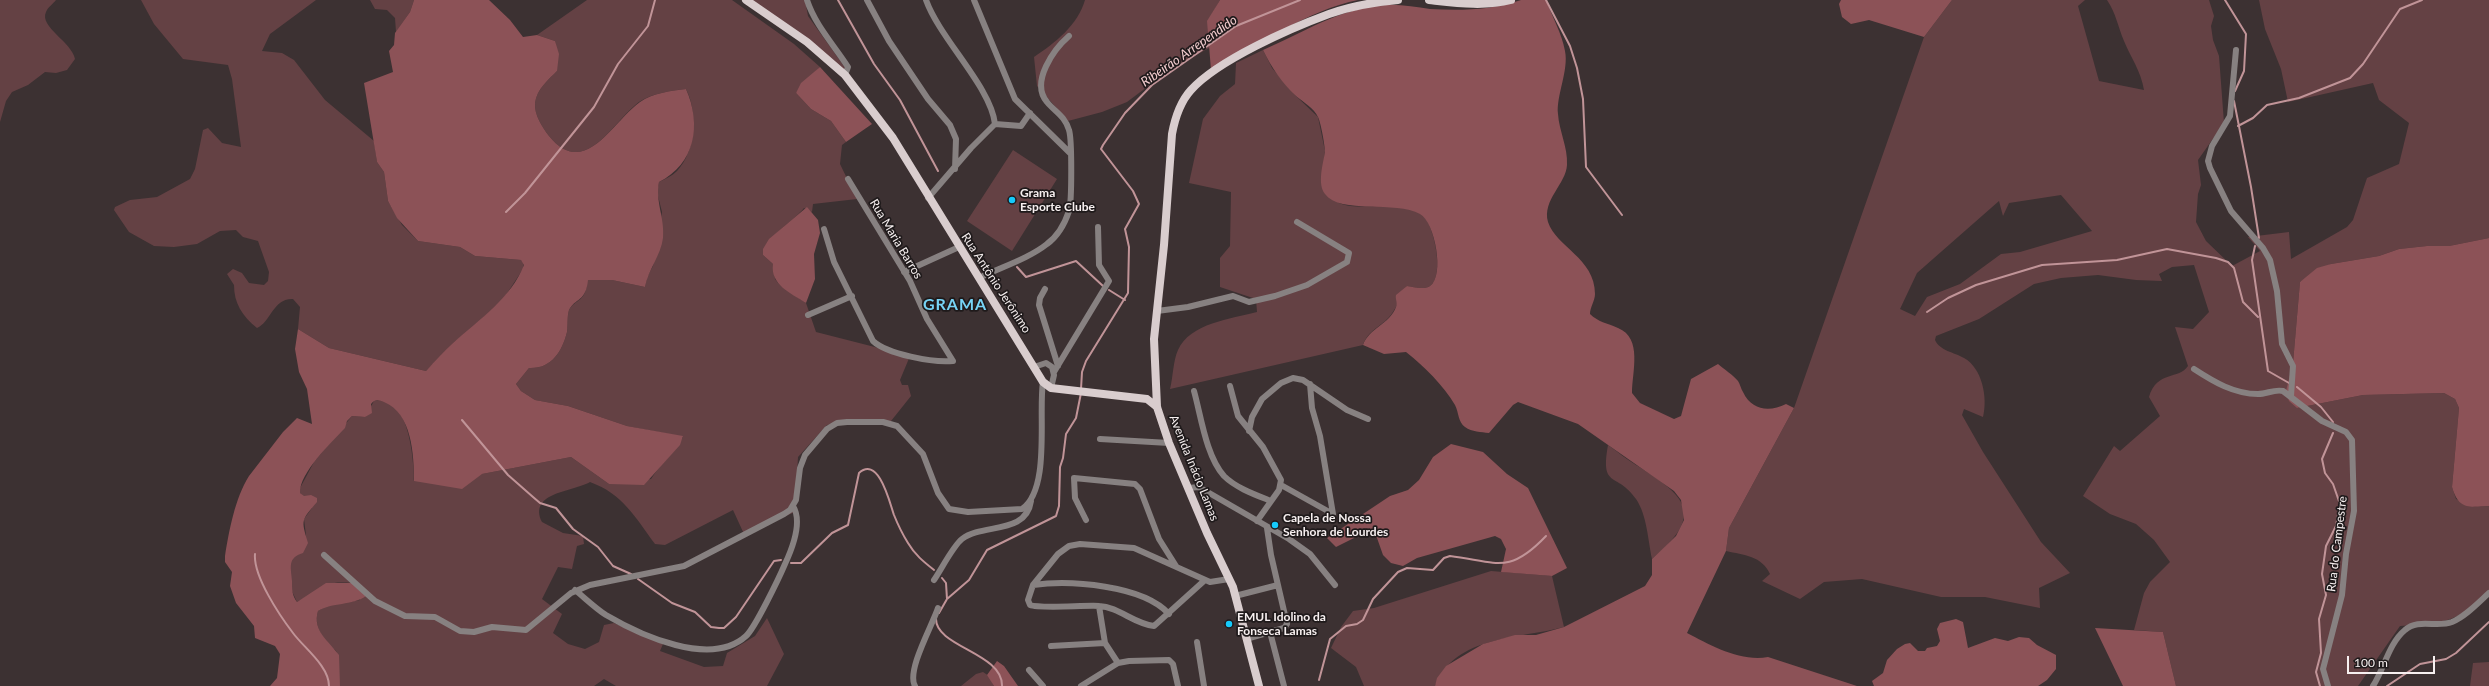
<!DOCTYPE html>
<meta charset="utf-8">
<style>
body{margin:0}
#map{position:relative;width:2489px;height:686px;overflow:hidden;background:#3c3132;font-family:Lato,sans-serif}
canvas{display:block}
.scale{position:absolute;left:2347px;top:656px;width:88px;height:18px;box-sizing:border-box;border:2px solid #f7f0f0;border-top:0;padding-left:5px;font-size:12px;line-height:14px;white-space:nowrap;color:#f7f0f0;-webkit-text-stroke:3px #1f1a1b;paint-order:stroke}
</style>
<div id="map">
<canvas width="2489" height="686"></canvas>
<div class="scale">100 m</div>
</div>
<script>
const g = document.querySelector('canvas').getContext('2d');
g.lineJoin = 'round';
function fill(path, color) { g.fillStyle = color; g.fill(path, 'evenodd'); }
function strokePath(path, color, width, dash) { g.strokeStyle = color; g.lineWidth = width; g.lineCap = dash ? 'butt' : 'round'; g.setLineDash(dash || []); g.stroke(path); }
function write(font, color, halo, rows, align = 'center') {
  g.font = font + ' Lato,sans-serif'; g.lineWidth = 3.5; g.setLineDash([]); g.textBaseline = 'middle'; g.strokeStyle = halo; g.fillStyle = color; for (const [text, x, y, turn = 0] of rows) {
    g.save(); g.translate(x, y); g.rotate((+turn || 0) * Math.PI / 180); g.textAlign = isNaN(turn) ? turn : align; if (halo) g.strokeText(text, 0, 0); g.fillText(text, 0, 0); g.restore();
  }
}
fill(new Path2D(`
 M 0,0 L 56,0 C 53,4 48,7 46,12 C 39,27 72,42 75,59 L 67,70 L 56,73 L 45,72 L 28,85 L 12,92 L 6,101 L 0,122 Z
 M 141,0 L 316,0 L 270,34 L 262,51 L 282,53 L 294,60 L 325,100 L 374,141 L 377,162 L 384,172 L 388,201 L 402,225 L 418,241 L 460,247 L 475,256 L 521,260 L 524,262 L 523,269 L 504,298 L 475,326 L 454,342 L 426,371 L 329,348 L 298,329 L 300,307 L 293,299 C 273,298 271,322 257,328 C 242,316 234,303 234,285 L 227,274 L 233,269 L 242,273 L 249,283 L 264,285 L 268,281 L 269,272 L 258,241 L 243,237 L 236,230 L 220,231 L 197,244 L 174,247 L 154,246 L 129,232 L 114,210 L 115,207 L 130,200 L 157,197 L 190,179 L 195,169 L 203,130 L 208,128 L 222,143 L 241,147 L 232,79 L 228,65 L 183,59 L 154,24 Z
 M 370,0 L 414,0 L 410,12 L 396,32 L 395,18 L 387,10 L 375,9 Z
 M 587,0 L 732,0 L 794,44 L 820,67 L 796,93 L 811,109 L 831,121 L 846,142 L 842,145 L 840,164 L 857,199 L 813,204 L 812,212 L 804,208 C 794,221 763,239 763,255 L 773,264 L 775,279 L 778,283 L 806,303 L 816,332 L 910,356 L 900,380 L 902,385 L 908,385 L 911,396 L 891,421 L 854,422 L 827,425 L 798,457 L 795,512 L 744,534 L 733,510 L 665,545 L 655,544 C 635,517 623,494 590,482 C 573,492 528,492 542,522 L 563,533 L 583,536 L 584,544 L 577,546 L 572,569 L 558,567 L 542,599 L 562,614 L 553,633 L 568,644 L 585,649 L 599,642 L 604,625 L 614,623 L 663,644 L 660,651 L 704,667 L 723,666 L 727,653 L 755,636 L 767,618 L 784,654 L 767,686 L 616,686 L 604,679 L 594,686 L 340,686 C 337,676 341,664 337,653 C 335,648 331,648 328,644 C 320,635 314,623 318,611 L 325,606 L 360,600 L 352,583 C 320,580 322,590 297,602 L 291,589 L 289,570 L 290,563 L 306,535 L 304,519 L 312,508 L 300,493 L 300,488 L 314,462 L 352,416 L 365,417 L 374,401 C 409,392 414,459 414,481 L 482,474 L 571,457 L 609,484 L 651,479 C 660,464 676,452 683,437 L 627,426 L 568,406 L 535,400 L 521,391 L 516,384 L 529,368 C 551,369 562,352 567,332 C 568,325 567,316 569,310 C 575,299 587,302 587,280 L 612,280 L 645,287 L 647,277 L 653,266 L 662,212 L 657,192 L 659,182 C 665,179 672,176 677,171 C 696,151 698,112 686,89 C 671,91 652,93 639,102 C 612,122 585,180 549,136 C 542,127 534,114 535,103 C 537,89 548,80 557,71 L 555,41 L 537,35 Z
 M 748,0 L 805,0 L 808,16 L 851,76 Z
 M 1085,0 L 1220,0 L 1208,21 L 1209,48 L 1171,69 L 1127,102 L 1102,112 L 1068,121 L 1037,86 L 1034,57 C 1055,43 1078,25 1085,0 Z
 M 1952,0 L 2085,0 L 2078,6 L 2099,81 L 2144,90 C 2141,71 2131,58 2124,41 C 2118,27 2116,13 2107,0 L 2209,0 L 2214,16 L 2211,26 L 2213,40 L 2219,56 L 2224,123 L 2198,160 L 2201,185 L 2198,194 L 2196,222 L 2206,241 L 2232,266 L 2260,251 L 2248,237 L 2289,232 L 2291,259 L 2347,227 L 2353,220 L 2367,178 L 2399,164 L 2409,123 L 2379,100 L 2373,83 L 2288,102 L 2281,69 L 2265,29 L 2259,0 L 2489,0 L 2489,238 L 2449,246 L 2427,246 L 2399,249 L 2379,256 L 2331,264 L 2300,282 L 2293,363 L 2297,408 L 2363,395 L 2444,393 L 2455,399 L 2459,408 L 2452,487 L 2456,499 L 2475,507 L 2489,506 L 2489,593 C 2457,623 2442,623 2400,626 L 2358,686 L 2176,686 L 2163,632 L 2134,630 L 2144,593 L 2150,582 L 2170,562 L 2154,540 L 2136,524 L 2110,514 L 2083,496 L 2114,446 L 2120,451 L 2160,416 L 2149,397 C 2157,370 2179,380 2188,366 L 2175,327 L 2193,329 L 2209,312 L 2194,265 L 2172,267 L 2159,274 L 2162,281 L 2136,280 L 2098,275 L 2061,278 L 2034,284 L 1979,319 L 1936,336 L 1935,340 C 1940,351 1954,352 1964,358 C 1982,368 1988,397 1983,417 L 1964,409 L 1962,415 L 1983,452 L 2041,542 L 2070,573 L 2039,588 L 2040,608 L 1985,597 L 1941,597 L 1862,579 L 1824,582 L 1800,599 L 1762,581 L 1770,574 C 1762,556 1744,555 1726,551 L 1729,528 L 1794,408 L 1924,37 ZM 2061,195 L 2092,231 L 2020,252 L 2001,254 L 1960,284 L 1927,297 L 1915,316 L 1900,309 L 1917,273 L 1999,201 L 2003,216 L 2009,203 Z
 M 1263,50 L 1272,68 L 1296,96 L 1318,117 L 1325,151 L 1322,186 C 1327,191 1333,200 1339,203 C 1358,212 1404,199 1423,215 C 1434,226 1445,276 1430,286 C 1425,290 1413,287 1407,286 C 1400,296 1397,308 1390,316 C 1381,327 1368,330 1363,345 L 1170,389 C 1173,377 1173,361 1178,350 C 1190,323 1231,319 1257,312 L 1256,299 L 1220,287 L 1220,258 L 1230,246 L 1231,192 L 1189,183 L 1203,119 L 1220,96 L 1235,84 L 1236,63 Z
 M 1013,150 L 1057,179 L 1012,251 L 967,221 Z
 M 1608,445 C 1618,452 1626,459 1636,465 C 1686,496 1706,514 1652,559 C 1648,540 1647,515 1636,499 C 1617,471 1600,490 1608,445 Z
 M 1491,571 L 1552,576 L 1564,627 C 1520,639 1455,635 1435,686 L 1364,686 L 1356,667 L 1331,648 L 1341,627 L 1353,611 L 1374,608 Z
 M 2489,662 L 2489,686 L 2470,686 L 2473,663 Z
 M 983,672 L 989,676 L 994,686 L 961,686 L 976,674 Z`), '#644144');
fill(new Path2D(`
 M 414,0 L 489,0 L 510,20 L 523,37 L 537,35 L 555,41 L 559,54 L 557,71 C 548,80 537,89 535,103 C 534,114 542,127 549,136 C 585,180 612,122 640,102 C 652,93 671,91 686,89 C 702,125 695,164 659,182 C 655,201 665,218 663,238 C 661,255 648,270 645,287 L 612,280 L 588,280 C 586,302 575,298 569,310 C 567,316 568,325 567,332 C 562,352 551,369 529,368 L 516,384 L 521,391 L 535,400 L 568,406 L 627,426 L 683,436 L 680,445 L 644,485 L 609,484 L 571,457 L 482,474 L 462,489 L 414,481 C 414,455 412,413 384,402 C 379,400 375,399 371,404 L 372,413 L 365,417 L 352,416 L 347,421 L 345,428 C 332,442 299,473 300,493 L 304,496 L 311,495 L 317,498 L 317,502 C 301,521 301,519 308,543 L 303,553 C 287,558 291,567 292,581 C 292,590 292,595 297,602 L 326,583 L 352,583 L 366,596 C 352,606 332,602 318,611 C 312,631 329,641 339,655 L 340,686 L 270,686 L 277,678 L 280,654 L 275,646 L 255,638 L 254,626 L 236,603 L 230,586 L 232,572 L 225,562 L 225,556 C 229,531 235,498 249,476 L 283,432 L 297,418 L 312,424 L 307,389 L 299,372 L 295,349 L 298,329 L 329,348 L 426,371 C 435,361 444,351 454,342 C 480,319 511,298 524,265 L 521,260 L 475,256 L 460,247 L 418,241 L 397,218 L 388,201 L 384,172 L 377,162 L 364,83 L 393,72 L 389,51 L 394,45 L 395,33 L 410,12 Z
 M 1220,0 L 1358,0 C 1311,9 1254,47 1211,70 L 1207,21 Z
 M 1521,0 L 1546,0 C 1552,16 1562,34 1565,51 C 1569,70 1556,96 1558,114 C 1559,131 1568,147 1567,165 C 1566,184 1542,200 1548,222 C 1556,247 1595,258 1595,294 C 1595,301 1590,307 1590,314 C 1598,322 1607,323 1618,328 C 1643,338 1632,372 1632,393 L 1640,403 L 1674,419 L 1681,416 L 1691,379 L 1718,364 C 1724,369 1733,375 1738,381 C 1740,384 1741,389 1743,392 C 1752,411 1770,412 1786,404 L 1794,408 L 1729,528 L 1726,551 L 1687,633 C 1710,645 1740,662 1768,657 L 1857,686 L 1435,686 L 1437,678 L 1446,666 L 1483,644 L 1515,635 L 1536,635 L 1564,627 L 1645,586 L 1652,575 L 1652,559 L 1676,536 L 1684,520 L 1681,500 L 1674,491 L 1578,424 L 1518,402 L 1513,405 L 1489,433 C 1481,432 1472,432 1465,427 C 1458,422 1459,413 1455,405 C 1443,385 1424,366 1406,352 L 1384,354 L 1363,345 C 1369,328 1390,324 1396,307 C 1398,303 1395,299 1396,295 L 1407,286 C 1413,287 1425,290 1430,286 C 1445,276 1435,222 1420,214 C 1396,200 1340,215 1325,194 C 1317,184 1323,164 1325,152 C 1325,146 1321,123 1318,117 C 1314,108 1303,102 1296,96 C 1282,83 1271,67 1263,50 C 1305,32 1337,9 1385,5 C 1400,4 1415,7 1430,9 C 1461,11 1492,10 1521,0 Z
 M 1841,0 L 1952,0 L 1924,37 L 1869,20 L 1851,24 L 1842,17 L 1839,4 Z
 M 820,67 L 872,124 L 846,142 L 831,121 L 811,109 L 796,93 L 801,83 Z
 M 807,207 L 818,220 L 820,233 L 814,254 L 815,279 L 806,303 C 791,293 770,285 773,264 L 763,255 L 763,249 L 769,239 Z
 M 2489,238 L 2489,506 C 2468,507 2459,510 2452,487 L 2459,408 L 2455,399 L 2444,393 L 2363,395 L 2297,408 L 2289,401 L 2286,391 L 2293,363 L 2300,282 L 2317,268 L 2331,264 L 2379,256 L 2399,249 L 2427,246 L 2449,246 Z
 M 1451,444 L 1483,452 L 1507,474 L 1528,488 L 1567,568 L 1552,576 L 1501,572 L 1506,549 L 1501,539 L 1495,536 L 1417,558 L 1403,566 L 1391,563 L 1383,555 L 1377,538 L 1372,535 L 1364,533 L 1336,547 L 1327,538 L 1390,496 L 1408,490 L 1419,480 L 1433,457 Z
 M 1956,619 L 1963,622 L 1968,648 L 1995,638 L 2008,641 L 2019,637 L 2029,638 L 2037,645 L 2056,655 L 2056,669 L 2047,680 L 2038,686 L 1874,686 L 1872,681 L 1883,673 L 1887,660 L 1897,649 L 1905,644 L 1910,643 L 1918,651 L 1925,651 L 1927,648 L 1937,646 L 1940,641 L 1937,629 L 1940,623 Z
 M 2095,628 L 2163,632 L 2176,686 L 2123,686 Z
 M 997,661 L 1004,666 L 1018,686 L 994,686 L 987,675 Z`), '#8c5257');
strokePath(new Path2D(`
 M 838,0 L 874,64 L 900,100 L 938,171
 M 1546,0 L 1570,46 L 1577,68 L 1583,99 L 1586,167 L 1622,215
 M 2225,0 L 2246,34 L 2244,71 L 2235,91
 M 2234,101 L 2251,187 L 2259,238
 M 2238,126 L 2253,118 L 2267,105 L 2299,98 L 2350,78 L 2363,64 L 2400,9 L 2422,0
 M 506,212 L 525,193 L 594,107 L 618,64 L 648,26 L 655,0
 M 2255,246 L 2252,260 L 2268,371 L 2289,383
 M 1017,267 L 1026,277 L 1076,261 L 1103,286
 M 1109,290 L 1125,300
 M 1927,312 L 1948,298 L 1976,285 L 2042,265 L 2117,260 L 2167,249 L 2216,258 L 2228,262 L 2234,268 L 2243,302 L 2258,317
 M 2297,387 L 2321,407 L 2333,422
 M 1081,389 L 1082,372 L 1086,361 L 1128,293 L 1129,247 L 1125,229 L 1139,204 L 1133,191 L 1101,149 L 1103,145 L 1125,113 L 1152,85 L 1236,26 L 1300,0
 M 462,420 L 508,475 L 533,497 L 540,503 L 556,508 L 573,529 L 598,547 L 613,566 L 631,574
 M 255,554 C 253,576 280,616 293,633 C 304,648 329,666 329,686
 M 791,563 L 801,563 L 832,533 L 848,525 L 859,473 C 879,455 890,504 894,515 C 898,525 903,535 908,543 C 915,555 924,562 934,570
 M 942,578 L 946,583 L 947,599
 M 638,579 L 672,603 L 695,612 L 711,627 L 719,628 L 724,628 L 736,617 L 774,561 L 781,560
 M 939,613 L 947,599 L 969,580 L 987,550 L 1056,516 L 1059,506 L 1060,467 L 1063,458 L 1066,434 L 1076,418 L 1081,393
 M 936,619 C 936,647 1003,653 1002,686
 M 1319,680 L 1330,639 L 1346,626 L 1357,624 L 1363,620 L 1373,599 L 1398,572 L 1407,568 L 1433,570 L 1444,558 L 1450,556 C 1497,562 1509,575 1546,536
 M 2320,686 L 2316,672 L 2321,653 L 2319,619 L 2326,595 L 2322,574 L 2326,546 L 2336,526 L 2340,504 L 2333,484 L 2325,473 L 2322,459 L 2333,433
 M 2387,686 L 2420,664 L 2446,659 L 2456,653 L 2489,622`), '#c19498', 2);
strokePath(new Path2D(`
 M 807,0 C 815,25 834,45 848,67 L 845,75
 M 867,0 L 889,41 L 928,99 L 950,125 L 956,139 L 955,169
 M 926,0 C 940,39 991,87 995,124
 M 974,0 L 1015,99 L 1070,153
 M 2236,50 L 2230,116 L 2212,146 L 2208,161 L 2210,168 L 2231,211 L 2263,248 L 2270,260 L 2277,291 L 2282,344 L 2293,366 L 2291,396
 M 928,198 L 971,148 L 995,124 L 1021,126 L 1030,113
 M 824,229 L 834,262 L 873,341 C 887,354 933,363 953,361 L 927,319 L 910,281 L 848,179
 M 904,272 L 959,247
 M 979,278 C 1001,267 1028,259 1047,244 C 1058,236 1065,223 1069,211 C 1072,202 1072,139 1069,130 C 1065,116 1055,112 1047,102 C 1030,82 1054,49 1069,36
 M 1045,289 L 1040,298 L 1039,305 L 1058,366
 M 1157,311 L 1188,307 L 1233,296 L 1249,302 L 1275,296 L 1307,285 L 1347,262 L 1349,253 L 1297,222
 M 808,315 L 852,296
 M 1034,367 L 1046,363 L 1052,367 L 1054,375 L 1051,388
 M 2194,369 C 2214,382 2234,394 2258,394 C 2267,394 2274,389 2283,391 L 2322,421 L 2346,432 L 2352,440 L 2354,511 L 2346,554 L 2342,595 L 2323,669 L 2328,686
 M 1054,372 L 1109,281 L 1099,265 L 1098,227
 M 1230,386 L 1238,416 L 1263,447 L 1281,480 L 1279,490 L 1257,521
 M 1194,391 C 1201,416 1206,456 1224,476 C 1236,488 1256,495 1271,501
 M 1249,431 L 1252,417 L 1262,399 L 1281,383 L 1293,378 L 1303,380 L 1347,410 L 1368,419
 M 1100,439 L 1169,443
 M 1281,485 L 1333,514 L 1320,436 L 1312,408 L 1310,384
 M 1188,488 L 1199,487 L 1204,490 L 1289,539 L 1310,554 L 1335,585
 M 1086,520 L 1075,498 L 1074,478 L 1135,484 L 1140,489 L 1159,539 L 1176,566
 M 324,555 L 375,601 L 405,616 L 435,617 L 460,631 L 474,632 L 492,627 L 526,630 L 571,593 L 590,585 L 684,566 L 784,514 L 790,510 L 796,500 L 800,468 L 805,455 L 827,429 L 837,423 L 847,422 L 883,422 L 897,426 L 923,454 L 938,493 L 949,509 L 968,512 L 1022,509 C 1051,489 1038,413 1043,382
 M 934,580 C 941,570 953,546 962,539 C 983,523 1026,535 1031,501
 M 1205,580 L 1154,626 C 1134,624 1119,607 1099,606 C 1085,605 1040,609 1030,605 L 1028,600 L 1033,585 L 1058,554 L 1069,546 L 1080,544 L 1134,548 L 1210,582 L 1229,579
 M 1033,585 C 1070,580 1143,585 1169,614
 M 575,590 C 585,598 595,608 606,615 C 640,635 711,668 746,636 C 755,628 779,578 785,564 C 792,549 803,522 793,506
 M 1235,596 L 1278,585
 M 1099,606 L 1105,643 L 1118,663
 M 1270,632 L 1284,686
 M 1246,639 L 1284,628 L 1287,624 L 1271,555 L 1267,528
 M 1197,642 L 1204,686
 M 1051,646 L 1105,643
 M 1029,670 L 1043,686
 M 915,686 C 906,671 933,624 938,608
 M 1081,686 L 1118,663 L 1129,661 L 1169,660 L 1173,664 L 1178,686
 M 2373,686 C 2384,669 2389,643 2405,630 C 2418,618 2437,628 2452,622 C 2466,616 2478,603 2489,593`), '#878181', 6);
strokePath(new Path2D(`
 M 746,0 L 807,42 L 845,75 L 893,138 L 1043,382 L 1051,388 L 1147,399 L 1157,407
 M 1429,0 C 1456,3 1484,7 1511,0
 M 1259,686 L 1233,587 L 1207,533 L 1169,443 L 1157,407 L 1154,339 L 1164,245 L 1172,134 C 1175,118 1180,102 1191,90 C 1218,60 1291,28 1329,14 C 1351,6 1375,2 1398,0`), '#d9cdce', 8);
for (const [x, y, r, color] of [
 [1012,200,4,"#15cafb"],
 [1275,525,4,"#15cafb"],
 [1229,624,4,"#15cafb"]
]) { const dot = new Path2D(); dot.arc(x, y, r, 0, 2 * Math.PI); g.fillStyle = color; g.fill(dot); strokePath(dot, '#1f1a1b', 1.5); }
write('bold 12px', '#f7f0f0', '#1f1a1b', [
 ["Grama",1020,193],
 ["Esporte Clube",1020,207],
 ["Capela de Nossa",1283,518],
 ["Senhora de Lourdes",1283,532],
 ["EMUL Idolino da",1237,617],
 ["Fonseca Lamas",1237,631]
], 'left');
write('12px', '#f7f0f0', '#1f1a1b', [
 ["Rua Maria Barros",896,239,59],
 ["Rua Antônio Jerônimo",996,283,57],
 ["Avenida Inácio Lamas",1194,468,68],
 ["Rua do Campestre",2337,544,-83]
]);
write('italic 13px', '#f3cdcf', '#1f1a1b', [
 ["Ribeirão Arrependido",1189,51,-35]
]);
g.letterSpacing = '1px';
write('bold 16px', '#77d4f6', '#1f1a1b', [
 ["GRAMA",955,305]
]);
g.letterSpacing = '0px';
</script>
